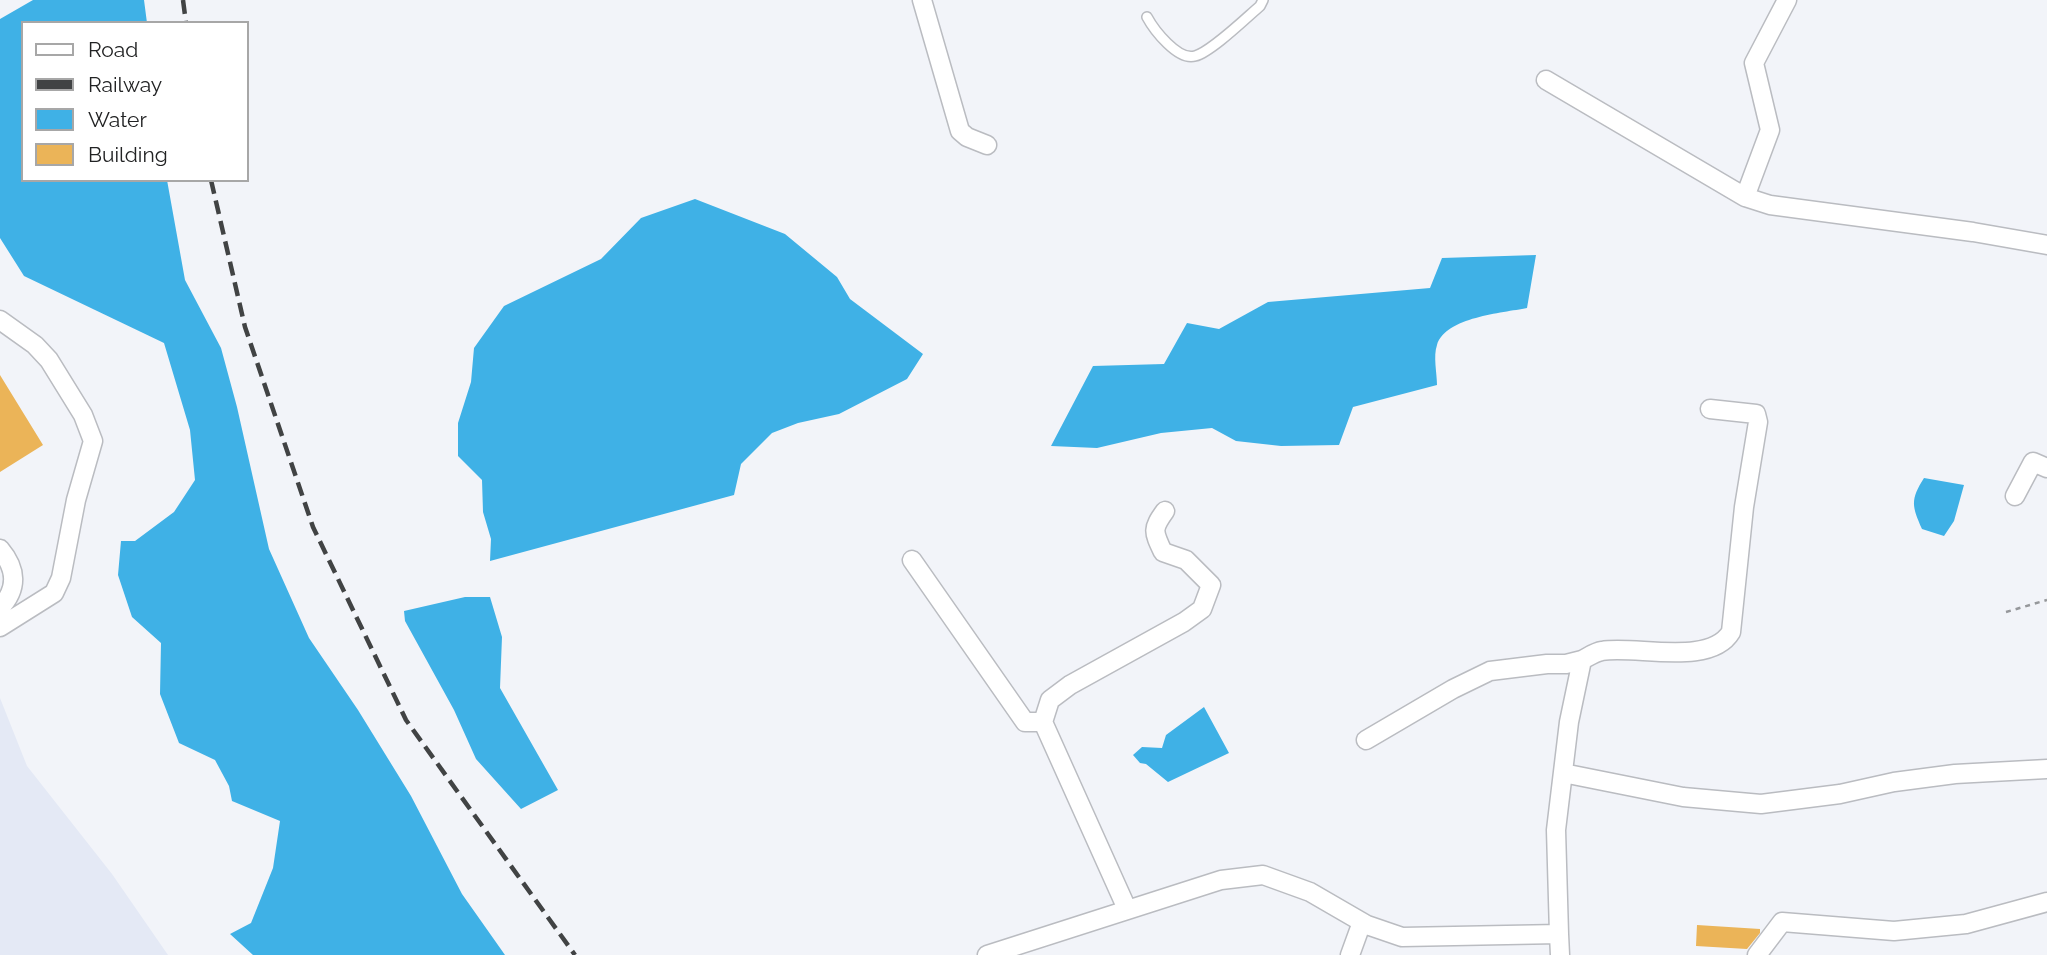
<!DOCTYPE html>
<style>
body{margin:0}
#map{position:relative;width:2047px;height:955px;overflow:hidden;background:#f2f4f9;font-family:Raleway,sans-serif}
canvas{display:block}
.legend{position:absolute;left:21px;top:21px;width:228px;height:161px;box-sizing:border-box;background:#fff;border:2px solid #a7a7a7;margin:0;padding:9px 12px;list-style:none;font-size:21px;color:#222324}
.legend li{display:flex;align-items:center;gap:14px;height:35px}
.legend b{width:35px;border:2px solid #a7a7a7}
</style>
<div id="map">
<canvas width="2047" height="955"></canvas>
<ul class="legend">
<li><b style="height:9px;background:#fff"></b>Road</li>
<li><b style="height:9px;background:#414344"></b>Railway</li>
<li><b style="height:19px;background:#3fb1e6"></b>Water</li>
<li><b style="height:19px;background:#ebb458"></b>Building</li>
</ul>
</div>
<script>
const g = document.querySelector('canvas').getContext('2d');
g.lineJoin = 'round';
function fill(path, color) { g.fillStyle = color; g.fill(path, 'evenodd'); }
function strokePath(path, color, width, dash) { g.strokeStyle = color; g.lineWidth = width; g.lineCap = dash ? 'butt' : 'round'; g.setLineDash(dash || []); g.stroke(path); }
fill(new Path2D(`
 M 0,698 L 27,766 L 112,874 L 168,955 L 0,955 Z`), '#e4e9f5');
fill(new Path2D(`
 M 33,0 L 144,0 L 147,23 L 23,23 L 23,180 L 167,180 L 185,280 L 221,348 L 237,407 L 269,549 L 309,638 L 358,710 L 411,796 L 462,894 L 505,955 L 253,955 L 230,934 L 251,923 L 273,868 L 280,821 L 232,801 L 229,786 L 215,760 L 179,743 L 160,694 L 161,643 L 132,617 L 118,575 L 121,541 L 135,541 L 174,512 L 195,480 L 190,430 L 164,343 L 24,276 L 0,238 L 0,19 Z
 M 695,199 L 785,234 L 837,277 L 850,299 L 923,354 L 907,379 L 839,414 L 798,423 L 772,433 L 741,464 L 734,495 L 490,561 L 491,539 L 483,512 L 482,480 L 458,456 L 458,423 L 471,382 L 474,348 L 504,306 L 601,259 L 641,218 Z
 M 1536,255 L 1527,308 C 1502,313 1446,317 1437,345 C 1433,356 1437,373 1437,385 L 1353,407 L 1339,445 L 1281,446 L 1236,441 L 1212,428 L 1161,433 L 1097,448 L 1051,446 L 1093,366 L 1164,364 L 1187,323 L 1219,329 L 1268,302 L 1430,288 L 1442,258 Z
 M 1924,478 L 1964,485 L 1954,521 L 1944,536 L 1922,529 C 1912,506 1910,500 1924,478 Z
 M 465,597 L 490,597 L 502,637 L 500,688 L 558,790 L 521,809 L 476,759 L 454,710 L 405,621 L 404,611 Z
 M 1204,707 L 1229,753 L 1168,782 L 1146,764 L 1140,763 L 1133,755 L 1142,747 L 1162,748 L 1166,735 Z`), '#3fb1e6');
fill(new Path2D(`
 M 0,375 L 43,445 L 0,472 Z
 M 1697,925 L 1760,929 L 1760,933 L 1747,949 L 1696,946 Z`), '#ebb458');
const service = new Path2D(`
 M 1147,17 C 1154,30 1178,61 1195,56 C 1211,52 1246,18 1260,6 L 1263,0`);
const minor = new Path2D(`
 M 922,0 L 960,131 L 967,137 L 987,145
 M 1546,80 L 1745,197 L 1770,205 L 1973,232 L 2047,245
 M 1745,197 L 1770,130 L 1754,63 L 1787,0
 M 0,320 L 35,345 L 49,360 L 83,415 L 93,441 L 76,500 L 61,578 L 54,593 L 0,627
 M 2015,496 L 2033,462 L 2047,468
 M 0,549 C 17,569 18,589 0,608
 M 912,560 L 1025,722 L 1043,722
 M 1366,740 L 1453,689 L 1490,671 L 1547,664 L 1566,664 L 1582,660
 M 1563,773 L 1683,797 L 1761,804 L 1840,794 L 1894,782 L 1955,774 L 2047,769
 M 1127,909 L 1043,722 L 1050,700 L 1070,685 L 1184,622 L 1202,609 L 1211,585 L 1186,560 L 1163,552 C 1153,531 1152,529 1165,511
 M 1559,934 L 1556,830 L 1569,722 L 1582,660 C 1588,657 1595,652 1602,651 C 1635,645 1710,667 1731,632 L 1744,507 L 1758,422 L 1756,414 L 1710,409
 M 987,955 L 1221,880 L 1263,875 L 1310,892 L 1367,925 L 1402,937 L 1559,934 L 1560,955
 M 1350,955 L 1362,922
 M 1757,955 L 1782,922 L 1894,931 L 1966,924 L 2047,902`);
strokePath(service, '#babcc1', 12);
strokePath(minor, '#babcc1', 21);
strokePath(new Path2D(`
 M 2006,612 L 2047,600`), '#96989b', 2.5, [5, 5]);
strokePath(service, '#fff', 9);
strokePath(minor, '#fff', 18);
strokePath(new Path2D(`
 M 183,0 L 186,23
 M 211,180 L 245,327 L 313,527 L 406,720 L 575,955`), '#414344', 4.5, [14, 7]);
</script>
